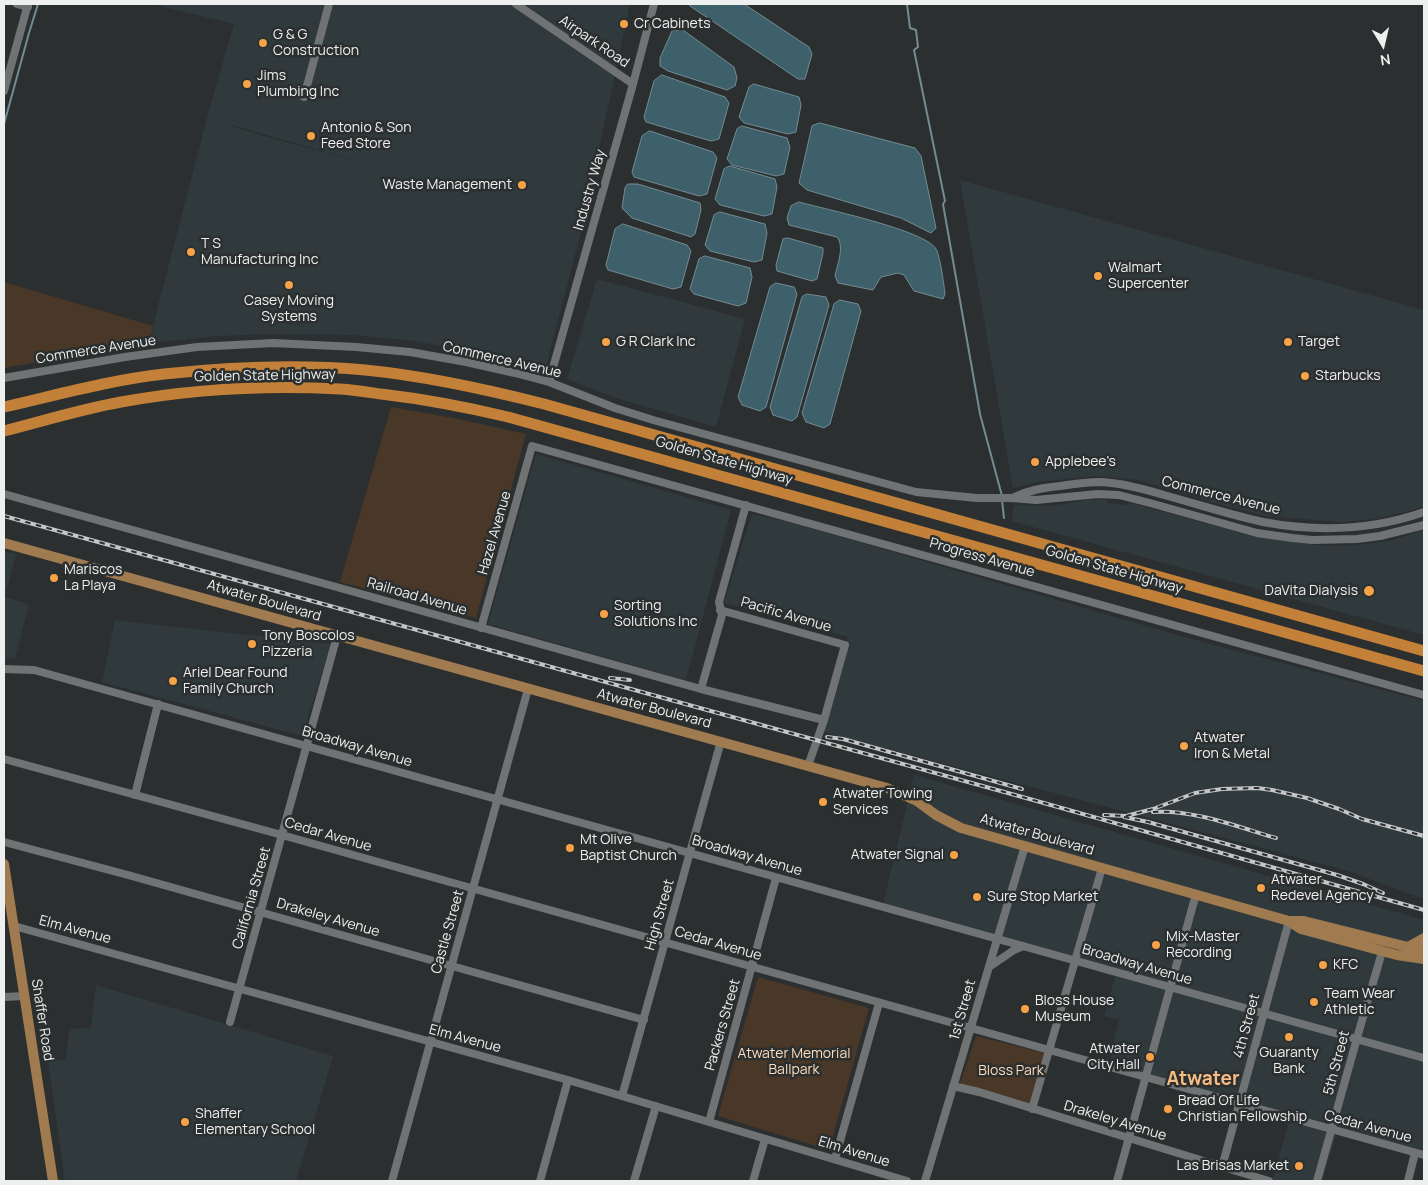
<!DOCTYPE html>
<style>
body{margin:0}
#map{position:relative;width:1428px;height:1185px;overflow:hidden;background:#2c2f2f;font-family:Manrope,sans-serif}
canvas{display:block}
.frame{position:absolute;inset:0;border:5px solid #eef0f0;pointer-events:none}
.north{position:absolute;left:1358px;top:20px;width:50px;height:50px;-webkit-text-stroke:4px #2c2f2f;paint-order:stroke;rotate:171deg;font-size:14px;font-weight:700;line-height:20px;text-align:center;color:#eef0f0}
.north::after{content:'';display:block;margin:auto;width:18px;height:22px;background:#eef0f0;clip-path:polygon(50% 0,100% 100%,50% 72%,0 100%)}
</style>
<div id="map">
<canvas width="1428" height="1185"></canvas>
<div class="frame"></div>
<div class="north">N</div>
</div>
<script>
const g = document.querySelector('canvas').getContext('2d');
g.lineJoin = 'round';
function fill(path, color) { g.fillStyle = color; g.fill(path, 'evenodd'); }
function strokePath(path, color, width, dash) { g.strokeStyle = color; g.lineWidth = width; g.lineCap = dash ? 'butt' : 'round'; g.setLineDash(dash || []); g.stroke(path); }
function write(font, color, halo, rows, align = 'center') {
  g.font = font + ' Manrope,sans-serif'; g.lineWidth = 5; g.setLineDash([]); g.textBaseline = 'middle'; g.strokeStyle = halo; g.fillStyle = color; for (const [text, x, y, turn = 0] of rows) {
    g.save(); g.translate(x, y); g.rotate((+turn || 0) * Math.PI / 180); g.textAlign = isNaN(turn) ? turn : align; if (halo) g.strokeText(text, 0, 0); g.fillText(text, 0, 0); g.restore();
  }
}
fill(new Path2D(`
 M 152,4 L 630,4 L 583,224 L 546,367 L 540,368 L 481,354 L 415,341 L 354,335 L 265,334 L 218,336 L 150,343 L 153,326 L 207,118 L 234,24 ZM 232,126 L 232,125 L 375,166 L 260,135 Z
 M 960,180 L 1424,310 L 1424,506 L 1410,511 L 1374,519 L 1341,522 L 1267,516 L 1225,506 L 1138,480 L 1093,476 L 1038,482 L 1013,488 Z
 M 597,279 L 745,319 L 716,427 L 616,398 L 567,379 Z
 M 536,454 L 731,510 L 686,680 L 488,624 Z
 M 1105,499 L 1108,503 L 1125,505 L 1130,503 L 1253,536 L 1313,545 L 1347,546 L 1390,541 L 1424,530 L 1424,635 L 1012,521 L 1014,505 L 1051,506 L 1087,500 Z
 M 752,514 L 793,523 L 1177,635 L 1424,701 L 1424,899 L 1345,870 L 824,732 L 848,637 L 724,603 Z
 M 4,552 L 16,554 L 5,597 L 29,604 L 15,659 L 9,658 L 4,660 Z
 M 115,620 L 331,644 L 302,736 L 102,682 Z
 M 914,775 L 1424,920 L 1424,1151 L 1339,1127 L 1322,1181 L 1278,1181 L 1273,1180 L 1291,1114 L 1109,1063 L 1119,1020 L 1104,1016 L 1115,977 L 883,904 Z
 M 96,985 L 333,1056 L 296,1181 L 65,1181 L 48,1061 L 66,1059 L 69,1029 L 91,1028 Z`), '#303a3d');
fill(new Path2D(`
 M 4,282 L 153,326 L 150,343 L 4,368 Z
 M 391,407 L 458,419 L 526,434 L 476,618 L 340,582 Z
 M 758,977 L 869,1008 L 829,1150 L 718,1116 Z
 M 976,1036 L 1048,1054 L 1032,1104 L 960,1084 Z`), '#493727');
const water = new Path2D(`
 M 690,4 L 744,4 L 809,47 L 812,54 L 805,79 L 798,79 L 690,6 Z
 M 683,30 L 734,67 L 737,78 L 735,86 L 727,90 L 668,71 L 660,66 L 660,58 L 672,31 Z
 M 662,75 L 725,97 L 729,103 L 719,139 L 711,141 L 646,122 L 644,117 L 654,81 Z
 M 754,84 L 799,97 L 801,105 L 796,132 L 788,134 L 744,123 L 739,117 L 749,87 Z
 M 820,123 L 915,148 L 921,156 L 936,228 L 931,233 L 901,218 L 807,190 L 799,183 L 812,126 Z
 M 742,126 L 787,138 L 790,147 L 784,174 L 776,176 L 732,165 L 727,159 L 737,129 Z
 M 650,131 L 713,152 L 717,158 L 707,194 L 699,196 L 634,177 L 632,172 L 642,136 Z
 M 730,166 L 775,179 L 777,187 L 772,214 L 764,216 L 720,205 L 715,199 L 724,169 Z
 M 628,184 L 638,184 L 700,203 L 701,210 L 695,234 L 691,237 L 632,218 L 622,208 L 625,188 Z
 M 799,202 C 824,209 925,230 936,249 C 940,255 944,285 945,294 L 943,299 L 914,291 L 904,275 L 898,273 L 881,277 L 873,290 L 838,283 L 835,276 C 837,265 845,247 837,237 L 789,225 L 787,218 L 791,206 Z
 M 720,212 L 765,224 L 767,233 L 762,260 L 754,262 L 710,251 L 705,245 L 714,215 Z
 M 623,224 L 687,245 L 691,251 L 681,287 L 673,289 L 608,270 L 606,265 L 615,229 Z
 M 788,238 L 823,248 L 823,253 L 817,279 L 812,281 L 777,271 L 776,265 L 783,239 Z
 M 705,256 L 750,268 L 752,277 L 746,303 L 738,306 L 694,294 L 690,289 L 699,259 Z
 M 776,283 L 794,287 L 797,294 L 766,407 L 760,411 L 742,405 L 738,397 L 770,287 Z
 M 807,294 L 826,297 L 829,305 L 797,417 L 792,421 L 773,415 L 770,407 L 802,297 Z
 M 840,300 L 858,304 L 861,311 L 830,424 L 824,428 L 806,422 L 802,413 L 834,304 Z`);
fill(water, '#3e606a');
strokePath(water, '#738b92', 1);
strokePath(new Path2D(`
 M 907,4 L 910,28 L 916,30 L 918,47 L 914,50 L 945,201 L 943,204 L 980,414 L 1002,496
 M 4,124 L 29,33 L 38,4
 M 1002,500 L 1004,518`), '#738b92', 2);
strokePath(new Path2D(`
 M 17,4 L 28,7
 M 516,4 L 633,84
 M 4,91 L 28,4
 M 304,97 L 329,4
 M 4,378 L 125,357 L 197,347 L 273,343 L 356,347 L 410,352 L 466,362 L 515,373 L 549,382 L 615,408 L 653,420 L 916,492 L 977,498 L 1012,498 L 1036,500 L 1098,494 L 1119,495 L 1150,503 L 1257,533 L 1292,538 L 1312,540 L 1357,539 L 1380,536 L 1424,525
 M 549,382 L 633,84 L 654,4
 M 4,494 L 701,689 L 824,720
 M 1012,498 C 1029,490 1042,488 1060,486 C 1073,484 1087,482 1101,482 C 1123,483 1144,489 1164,495 C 1197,504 1230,515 1263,522 C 1317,532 1373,530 1424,512
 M 720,610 L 845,645 L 824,720 L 808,766
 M 481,628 L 532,446 L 1424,695
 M 4,669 L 34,670 L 1424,1058
 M 701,689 L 722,615 L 719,602 L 746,505
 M 4,759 L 282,835 L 1424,1155
 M 135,795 L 158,704
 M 4,842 L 128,875 L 644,1020
 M 14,926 L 568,1080 L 907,1181
 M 989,967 L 1014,950 L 1023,946
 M 4,997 L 24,996
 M 230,1022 L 337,636
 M 953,1086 L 979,1092 L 1269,1181
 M 622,1096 L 721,741
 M 1032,1109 L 1102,868
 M 709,1122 L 776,878
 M 835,1159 L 879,1003
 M 1222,1167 L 1289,921
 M 392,1181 L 528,689
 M 540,1181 L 568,1080
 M 634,1181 L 656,1106
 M 753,1181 L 765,1139
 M 925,1181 L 1025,846
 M 1117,1181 L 1196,894
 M 1317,1181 L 1359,1031 L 1382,952
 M 1408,1181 L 1415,1153`), '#707374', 8);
strokePath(new Path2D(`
 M 4,543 L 887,788 L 917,801 L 936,815 L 961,828 L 1289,921 L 1304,921 L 1408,947 L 1424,949
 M 4,864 L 53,1181
 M 1289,921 L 1301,929 L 1397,955 L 1424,959
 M 1408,947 L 1424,938`), '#a17b50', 10);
strokePath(new Path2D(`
 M 4,407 C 57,395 110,380 164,374 C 230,367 299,364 365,370 C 426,376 485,389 544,404 L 1424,651
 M 4,431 C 43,421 82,409 121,402 C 193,389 267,385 340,389 C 354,390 367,392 381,394 C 424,399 466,407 508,417 L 1424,671`), '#c28038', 11);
const rail = new Path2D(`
 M 4,516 L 1026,798 L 1424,910
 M 610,678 L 630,680
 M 827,737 L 843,739 L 1022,789
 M 1153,812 C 1192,809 1238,827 1276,838
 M 1104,815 L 1126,816 L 1153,809 L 1195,793 L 1222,789 L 1257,788 L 1272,790 L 1307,798 L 1339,809 L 1362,819 L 1424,836
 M 1124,817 L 1148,822 L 1337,875 L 1363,884 L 1383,893`);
strokePath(rail, '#c4c7c7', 4);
strokePath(rail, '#2c2f2f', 2, [5.5]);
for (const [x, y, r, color] of [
 [624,24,5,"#f6a247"],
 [263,43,5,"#f6a247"],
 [247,84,5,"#f6a247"],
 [311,136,5,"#f6a247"],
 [522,185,5,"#f6a247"],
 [191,252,5,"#f6a247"],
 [1098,276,5,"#f6a247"],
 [289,285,5,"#f6a247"],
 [606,342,5,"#f6a247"],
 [1288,342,5,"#f6a247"],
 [1305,376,5,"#f6a247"],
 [1035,462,5,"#f6a247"],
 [54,578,5,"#f6a247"],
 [1369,591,6,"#f6a247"],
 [604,614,5,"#f6a247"],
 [252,644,5,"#f6a247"],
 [173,681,5,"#f6a247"],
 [1184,746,5,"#f6a247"],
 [823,802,5,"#f6a247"],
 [570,848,5,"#f6a247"],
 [954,855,5,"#f6a247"],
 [1261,888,5,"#f6a247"],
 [977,897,5,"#f6a247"],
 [1156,945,5,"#f6a247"],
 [1323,965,5,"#f6a247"],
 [1314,1002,5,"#f6a247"],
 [1025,1009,5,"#f6a247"],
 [1289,1037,5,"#f6a247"],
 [1150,1057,5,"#f6a247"],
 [1168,1109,5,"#f6a247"],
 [185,1122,5,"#f6a247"],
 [1299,1166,5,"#f6a247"]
]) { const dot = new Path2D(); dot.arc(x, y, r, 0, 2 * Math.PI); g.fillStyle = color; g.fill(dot); strokePath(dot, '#2c2f2f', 2); }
write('14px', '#eef0f0', '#2c2f2f', [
 ["Cr Cabinets",634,24],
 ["G & G",273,35],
 ["Construction",273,51],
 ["Jims",257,76],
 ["Plumbing Inc",257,92],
 ["Antonio & Son",321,128],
 ["Feed Store",321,144],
 ["Waste Management",512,185,"right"],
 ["T S",201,244],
 ["Manufacturing Inc",201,260],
 ["Walmart",1108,268],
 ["Supercenter",1108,284],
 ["Casey Moving",289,301,"center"],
 ["Systems",289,317,"center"],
 ["G R Clark Inc",616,342],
 ["Target",1298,342],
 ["Starbucks",1315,376],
 ["Applebee's",1045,462],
 ["Mariscos",64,570],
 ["La Playa",64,586],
 ["DaVita Dialysis",1358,591,"right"],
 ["Sorting",614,606],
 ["Solutions Inc",614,622],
 ["Tony Boscolos",262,636],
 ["Pizzeria",262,652],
 ["Ariel Dear Found",183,673],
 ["Family Church",183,689],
 ["Atwater",1194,738],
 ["Iron & Metal",1194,754],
 ["Atwater Towing",833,794],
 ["Services",833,810],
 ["Mt Olive",580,840],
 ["Baptist Church",580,856],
 ["Atwater Signal",944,855,"right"],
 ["Atwater",1271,880],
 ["Redevel Agency",1271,896],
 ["Sure Stop Market",987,897],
 ["Mix-Master",1166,937],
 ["Recording",1166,953],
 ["KFC",1333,965],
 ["Team Wear",1324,994],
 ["Athletic",1324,1010],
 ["Bloss House",1035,1001],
 ["Museum",1035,1017],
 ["Atwater",1140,1049,"right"],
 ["City Hall",1140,1065,"right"],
 ["Guaranty",1289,1053,"center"],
 ["Bank",1289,1069,"center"],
 ["Bread Of Life",1178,1101],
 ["Christian Fellowship",1178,1117],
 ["Shaffer",195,1114],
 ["Elementary School",195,1130],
 ["Las Brisas Market",1289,1166,"right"]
], 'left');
write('14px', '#eef0f0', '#2c2f2f', [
 ["Airpark Road",594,42,34],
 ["Industry Way",590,190,-74],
 ["Commerce Avenue",96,350,-9],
 ["Commerce Avenue",502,360,13],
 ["Golden State Highway",265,376,-1],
 ["Golden State Highway",724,461,16],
 ["Commerce Avenue",1221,496,14],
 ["Hazel Avenue",495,533,-74],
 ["Progress Avenue",982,558,16],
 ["Golden State Highway",1114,570,16],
 ["Railroad Avenue",417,597,16],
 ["Atwater Boulevard",264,601,16],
 ["Pacific Avenue",786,615,16],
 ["Atwater Boulevard",654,709,15],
 ["Broadway Avenue",357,747,16],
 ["Cedar Avenue",328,835,16],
 ["Atwater Boulevard",1037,835,16],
 ["Broadway Avenue",747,856,16],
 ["California Street",252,898,-74],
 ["High Street",660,915,-74],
 ["Drakeley Avenue",328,918,16],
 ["Elm Avenue",75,930,15],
 ["Castle Street",448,932,-74],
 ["Cedar Avenue",718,944,16],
 ["Broadway Avenue",1137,965,16],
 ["1st Street",963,1010,-74],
 ["Shaffer Road",42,1020,81],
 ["Packers Street",723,1025,-74],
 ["4th Street",1247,1026,-75],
 ["Elm Avenue",465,1039,15],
 ["5th Street",1337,1063,-75],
 ["Drakeley Avenue",1115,1121,17],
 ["Cedar Avenue",1368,1127,15],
 ["Elm Avenue",854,1152,17]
]);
write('14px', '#fddab9', '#2c2f2f', [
 ["Atwater Memorial",794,1054],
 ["Ballpark",794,1070],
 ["Bloss Park",1011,1071]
]);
write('bold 19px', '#f7bc83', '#2c2f2f', [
 ["Atwater",1203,1080]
]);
</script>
